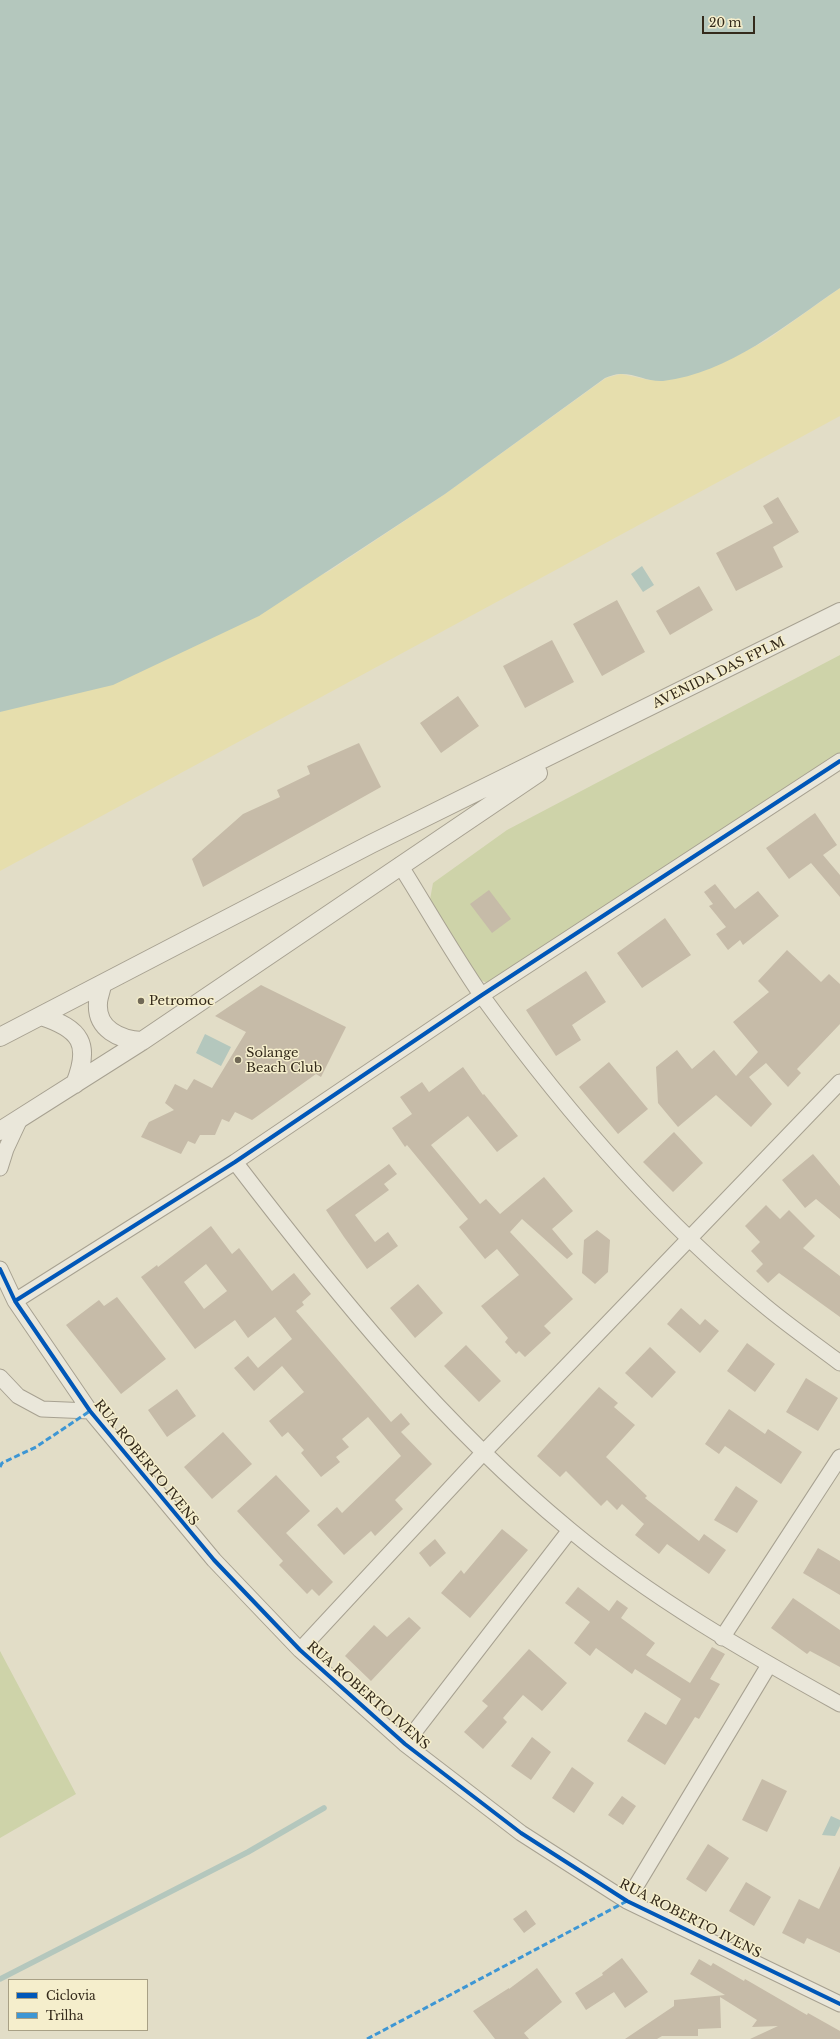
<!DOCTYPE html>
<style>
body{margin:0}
#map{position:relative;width:840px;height:2039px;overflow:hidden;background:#e2ddc7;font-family:"Libre Baskerville",serif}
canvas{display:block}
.legend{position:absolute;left:8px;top:1979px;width:140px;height:52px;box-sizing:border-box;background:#f5eecc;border:1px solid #a8a085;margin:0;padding:5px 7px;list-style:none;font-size:12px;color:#342a1b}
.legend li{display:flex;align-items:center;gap:8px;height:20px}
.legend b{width:20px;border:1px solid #a8a085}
.scale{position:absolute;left:702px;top:16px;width:53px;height:18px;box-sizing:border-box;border:2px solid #342a1b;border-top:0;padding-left:5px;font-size:12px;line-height:14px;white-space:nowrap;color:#342a1b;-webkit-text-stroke:3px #f5eecc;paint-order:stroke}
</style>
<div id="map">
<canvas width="840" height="2039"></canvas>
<ul class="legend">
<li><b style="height:5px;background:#0057b8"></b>Ciclovia</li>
<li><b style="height:5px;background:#3d96d4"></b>Trilha</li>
</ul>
<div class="scale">20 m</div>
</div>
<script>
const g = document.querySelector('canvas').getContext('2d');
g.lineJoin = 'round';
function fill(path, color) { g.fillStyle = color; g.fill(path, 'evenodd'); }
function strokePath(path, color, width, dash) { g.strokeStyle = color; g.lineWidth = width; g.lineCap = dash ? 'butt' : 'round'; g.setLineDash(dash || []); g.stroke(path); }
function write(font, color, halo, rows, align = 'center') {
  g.font = font + ' "Libre Baskerville",serif'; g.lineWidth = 3; g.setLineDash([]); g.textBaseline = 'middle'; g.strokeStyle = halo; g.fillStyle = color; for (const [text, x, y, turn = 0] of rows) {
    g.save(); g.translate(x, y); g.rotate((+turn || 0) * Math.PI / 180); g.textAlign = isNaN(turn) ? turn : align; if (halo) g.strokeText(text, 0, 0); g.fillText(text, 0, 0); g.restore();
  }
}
fill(new Path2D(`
 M 840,655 L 840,754 L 490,984 L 473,977 L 429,905 L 433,883 L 507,830 Z
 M 0,1651 L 76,1794 L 0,1838 Z`), '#ced3a9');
fill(new Path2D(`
 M 840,288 L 840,416 L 0,871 L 0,712 L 328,572 L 445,494 L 606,378 L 621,374 L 649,380 L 698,372 L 736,356 L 767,340 Z`), '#e6dead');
fill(new Path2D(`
 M 0,0 L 840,0 L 840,288 C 785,325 730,373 663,381 C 648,382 634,373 620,374 C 616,374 610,376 605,378 L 445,494 L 259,616 L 113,685 L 0,712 Z
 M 642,566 L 654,585 L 643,592 L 631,574 Z
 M 205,1034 L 231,1047 L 221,1066 L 196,1053 Z
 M 831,1816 L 840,1820 L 840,1826 L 835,1836 L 822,1835 Z`), '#b4c7bd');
strokePath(new Path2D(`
 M 0,1979 L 248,1852 L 324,1808`), '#b4c7bd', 5.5);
fill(new Path2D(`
 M 778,497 L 799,532 L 773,547 L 783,567 L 736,591 L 716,553 L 773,523 L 763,506 Z
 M 699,586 L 713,610 L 670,635 L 656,611 Z
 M 617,600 L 645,652 L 602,676 L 573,624 Z
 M 552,640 L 574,682 L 525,708 L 503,666 Z
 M 458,696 L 479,726 L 441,753 L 420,723 Z
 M 359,743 L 381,787 L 203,887 L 192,859 L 243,814 L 280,797 L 277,790 L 310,774 L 307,766 Z
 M 815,813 L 837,845 L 823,855 L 840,875 L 840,897 L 811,863 L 789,879 L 766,848 Z
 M 715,884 L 735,909 L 758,891 L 779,916 L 743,945 L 740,940 L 728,950 L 716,934 L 726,927 L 709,906 L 713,904 L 704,892 Z
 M 489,890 L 511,919 L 492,933 L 470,904 Z
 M 665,918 L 691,955 L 642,988 L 617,953 Z
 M 787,950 L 821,982 L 829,974 L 840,984 L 840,1024 L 797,1069 L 801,1073 L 788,1087 L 766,1063 L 749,1077 L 772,1104 L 751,1127 L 716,1095 L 678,1127 L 658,1103 L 656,1067 L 677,1050 L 692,1069 L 714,1050 L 736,1076 L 758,1052 L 733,1022 L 769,992 L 758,981 Z
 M 586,971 L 606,1002 L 572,1025 L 581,1040 L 556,1056 L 526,1010 Z
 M 261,985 L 346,1027 L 321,1077 L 316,1074 L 252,1120 L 235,1112 L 229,1122 L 222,1119 L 215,1135 L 200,1135 L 195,1144 L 188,1141 L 181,1154 L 141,1137 L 149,1122 L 174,1110 L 165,1103 L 175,1084 L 187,1090 L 194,1079 L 212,1088 L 246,1032 L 215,1016 Z
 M 609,1062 L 648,1109 L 618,1134 L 579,1087 Z
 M 463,1067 L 483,1095 L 484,1094 L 518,1136 L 497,1152 L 468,1116 L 431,1145 L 480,1204 L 486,1199 L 500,1214 L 544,1177 L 573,1211 L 552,1229 L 573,1254 L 567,1259 L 522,1219 L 510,1232 L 573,1299 L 544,1326 L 551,1333 L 525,1357 L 519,1351 L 516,1354 L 505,1342 L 508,1338 L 481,1306 L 519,1275 L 497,1249 L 485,1259 L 459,1227 L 468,1219 L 407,1145 L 405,1147 L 392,1128 L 412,1114 L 400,1097 L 422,1082 L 429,1092 Z
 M 674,1132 L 703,1163 L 673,1192 L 643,1162 Z
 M 813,1154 L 840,1186 L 840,1219 L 816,1199 L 805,1208 L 782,1180 Z
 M 389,1164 L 397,1174 L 384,1184 L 389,1190 L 355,1215 L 375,1242 L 388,1232 L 398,1246 L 367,1269 L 344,1237 L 326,1210 Z
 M 766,1205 L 780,1219 L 789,1210 L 815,1236 L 803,1248 L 840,1276 L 840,1317 L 779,1273 L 768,1283 L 756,1271 L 763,1264 L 751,1251 L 760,1242 L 745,1226 Z
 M 211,1226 L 232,1254 L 239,1248 L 272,1291 L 294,1273 L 311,1294 L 302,1302 L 304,1305 L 296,1311 L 391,1422 L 401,1413 L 410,1424 L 401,1432 L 432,1464 L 395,1500 L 403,1509 L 375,1536 L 371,1531 L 344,1555 L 317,1525 L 337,1507 L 342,1513 L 401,1456 L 368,1417 L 342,1439 L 349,1447 L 336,1457 L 340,1462 L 321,1477 L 301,1453 L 304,1450 L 288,1432 L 282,1437 L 269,1421 L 304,1392 L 282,1366 L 254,1391 L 234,1368 L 248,1356 L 258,1368 L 292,1339 L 275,1317 L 248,1338 L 235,1320 L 195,1349 L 141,1277 L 157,1265 L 158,1267 ZM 206,1264 L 227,1291 L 204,1309 L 184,1282 Z
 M 597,1230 L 610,1240 L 608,1272 L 595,1284 L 582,1273 L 584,1240 Z
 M 418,1284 L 443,1313 L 415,1338 L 390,1308 Z
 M 117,1297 L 166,1359 L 121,1394 L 66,1325 L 99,1300 L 104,1306 Z
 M 681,1308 L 700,1325 L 705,1319 L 719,1331 L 700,1353 L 667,1324 Z
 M 747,1343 L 775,1364 L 755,1392 L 727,1371 Z
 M 466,1345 L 501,1381 L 479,1402 L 444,1366 Z
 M 650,1347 L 676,1372 L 652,1398 L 625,1373 Z
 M 806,1378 L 838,1398 L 818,1431 L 786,1412 Z
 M 599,1387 L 618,1403 L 614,1407 L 635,1425 L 606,1457 L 647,1496 L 645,1498 L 699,1541 L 704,1534 L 726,1550 L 709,1574 L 667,1544 L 659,1554 L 635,1535 L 644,1524 L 622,1504 L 617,1510 L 607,1500 L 601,1506 L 566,1471 L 560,1477 L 537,1456 Z
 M 177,1389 L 196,1416 L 167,1437 L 148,1410 Z
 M 729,1409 L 765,1434 L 768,1429 L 802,1452 L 781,1484 L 725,1446 L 719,1454 L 705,1444 Z
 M 223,1432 L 252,1464 L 212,1499 L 184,1467 Z
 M 276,1475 L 310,1511 L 286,1533 L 333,1582 L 319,1596 L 312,1589 L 307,1594 L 279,1565 L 283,1561 L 237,1511 Z
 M 736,1486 L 758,1501 L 737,1533 L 714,1520 Z
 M 502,1529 L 528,1550 L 470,1618 L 441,1593 L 461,1570 L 464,1574 Z
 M 435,1539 L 446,1553 L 430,1567 L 419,1553 Z
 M 818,1548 L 840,1561 L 840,1595 L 803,1573 Z
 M 578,1587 L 609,1611 L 617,1600 L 628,1608 L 621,1618 L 655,1643 L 646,1655 L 690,1683 L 712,1647 L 725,1654 L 710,1679 L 720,1684 L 699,1719 L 695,1717 L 665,1765 L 627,1741 L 645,1712 L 666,1725 L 681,1699 L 635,1669 L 632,1674 L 596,1648 L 590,1656 L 574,1643 L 590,1622 L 565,1603 Z
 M 793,1598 L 840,1630 L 840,1667 L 810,1651 L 807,1654 L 771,1628 Z
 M 409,1617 L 421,1628 L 371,1681 L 345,1656 L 374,1625 L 387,1637 Z
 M 529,1649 L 567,1683 L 542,1711 L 523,1695 L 503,1718 L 507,1722 L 483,1749 L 464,1732 L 488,1706 L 482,1701 Z
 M 532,1737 L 551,1752 L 531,1780 L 511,1766 Z
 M 572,1767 L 594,1783 L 574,1813 L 552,1798 Z
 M 762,1779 L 787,1791 L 767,1832 L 742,1820 Z
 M 622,1796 L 636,1806 L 623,1825 L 608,1815 Z
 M 708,1844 L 729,1858 L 706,1892 L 686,1879 Z
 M 840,1866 L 840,1953 L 807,1938 L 804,1944 L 782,1933 L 799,1899 L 819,1909 Z
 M 746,1882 L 771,1897 L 754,1926 L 729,1911 Z
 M 526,1910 L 536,1924 L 524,1933 L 513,1919 Z
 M 622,1958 L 648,1992 L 625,2008 L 614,1992 L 586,2010 L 575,1993 L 603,1975 L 602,1973 Z
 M 699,1959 L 711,1966 L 713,1963 L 744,1981 L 745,1979 L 807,2015 L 808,2013 L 840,2031 L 840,2039 L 750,2039 L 778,2026 L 752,2027 L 757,2020 L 720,1997 L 721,2028 L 698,2029 L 698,2036 L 662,2036 L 657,2039 L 625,2039 L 674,2006 L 674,2000 L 725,1995 L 690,1974 Z
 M 537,1968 L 562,2002 L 524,2033 L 529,2039 L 495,2039 L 473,2011 L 509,1988 L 509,1989 Z`), '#c6bba8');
const minor = new Path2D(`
 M 400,865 C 427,908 453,954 482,996 C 564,1109 657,1218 765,1306 C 789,1326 815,1344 840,1363
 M 235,1162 C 336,1294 441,1424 570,1530 C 653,1599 746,1652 840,1704
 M 0,1168 L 6,1149 L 20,1119
 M 0,1269 L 15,1301 L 90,1411 L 214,1560 L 300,1650 L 405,1744 L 521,1833 L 627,1901 L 840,2004
 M 15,1301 L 235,1162 L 482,995 L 840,761
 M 0,1377 L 18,1396 L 42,1409 L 90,1411
 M 722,1638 L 840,1457
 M 300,1650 L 483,1453 L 840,1082
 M 405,1744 L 570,1530
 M 627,1901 L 769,1665`);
const tertiary = new Path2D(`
 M 102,985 C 101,991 98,998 98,1003 C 96,1029 120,1040 142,1041
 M 41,1016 C 81,1029 91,1044 75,1084
 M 0,1037 L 371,844 L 840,612
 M 0,1131 L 142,1041 L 538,773`);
strokePath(minor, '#a7a191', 17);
strokePath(tertiary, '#a7a191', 20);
strokePath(minor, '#eae7da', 15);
strokePath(tertiary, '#eae7da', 18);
strokePath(new Path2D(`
 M 0,1467 L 2,1463 L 36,1447 L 90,1411
 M 367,2039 L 627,1901`), '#3d96d4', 3, [6, 3]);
strokePath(new Path2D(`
 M 0,1269 L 15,1301 L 90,1411 L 214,1560 L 300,1650 L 405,1744 L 521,1833 L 627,1901 L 840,2004
 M 15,1301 L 235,1162 L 482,995 L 840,761`), '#0057b8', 4);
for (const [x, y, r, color] of [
 [141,1001,4,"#716957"],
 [238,1060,4,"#716957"]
]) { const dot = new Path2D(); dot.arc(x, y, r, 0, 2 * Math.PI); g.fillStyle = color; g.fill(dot); strokePath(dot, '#f5eecc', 1.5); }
write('13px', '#342a1b', '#f5eecc', [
 ["AVENIDA DAS FPLM",719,673,-26],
 ["RUA ROBERTO IVENS",146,1463,51],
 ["RUA ROBERTO IVENS",368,1696,41],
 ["RUA ROBERTO IVENS",690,1919,27]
]);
write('13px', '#342a1b', '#f5eecc', [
 ["Petromoc",149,1001],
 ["Solange",246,1053],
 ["Beach Club",246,1068]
], 'left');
</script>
